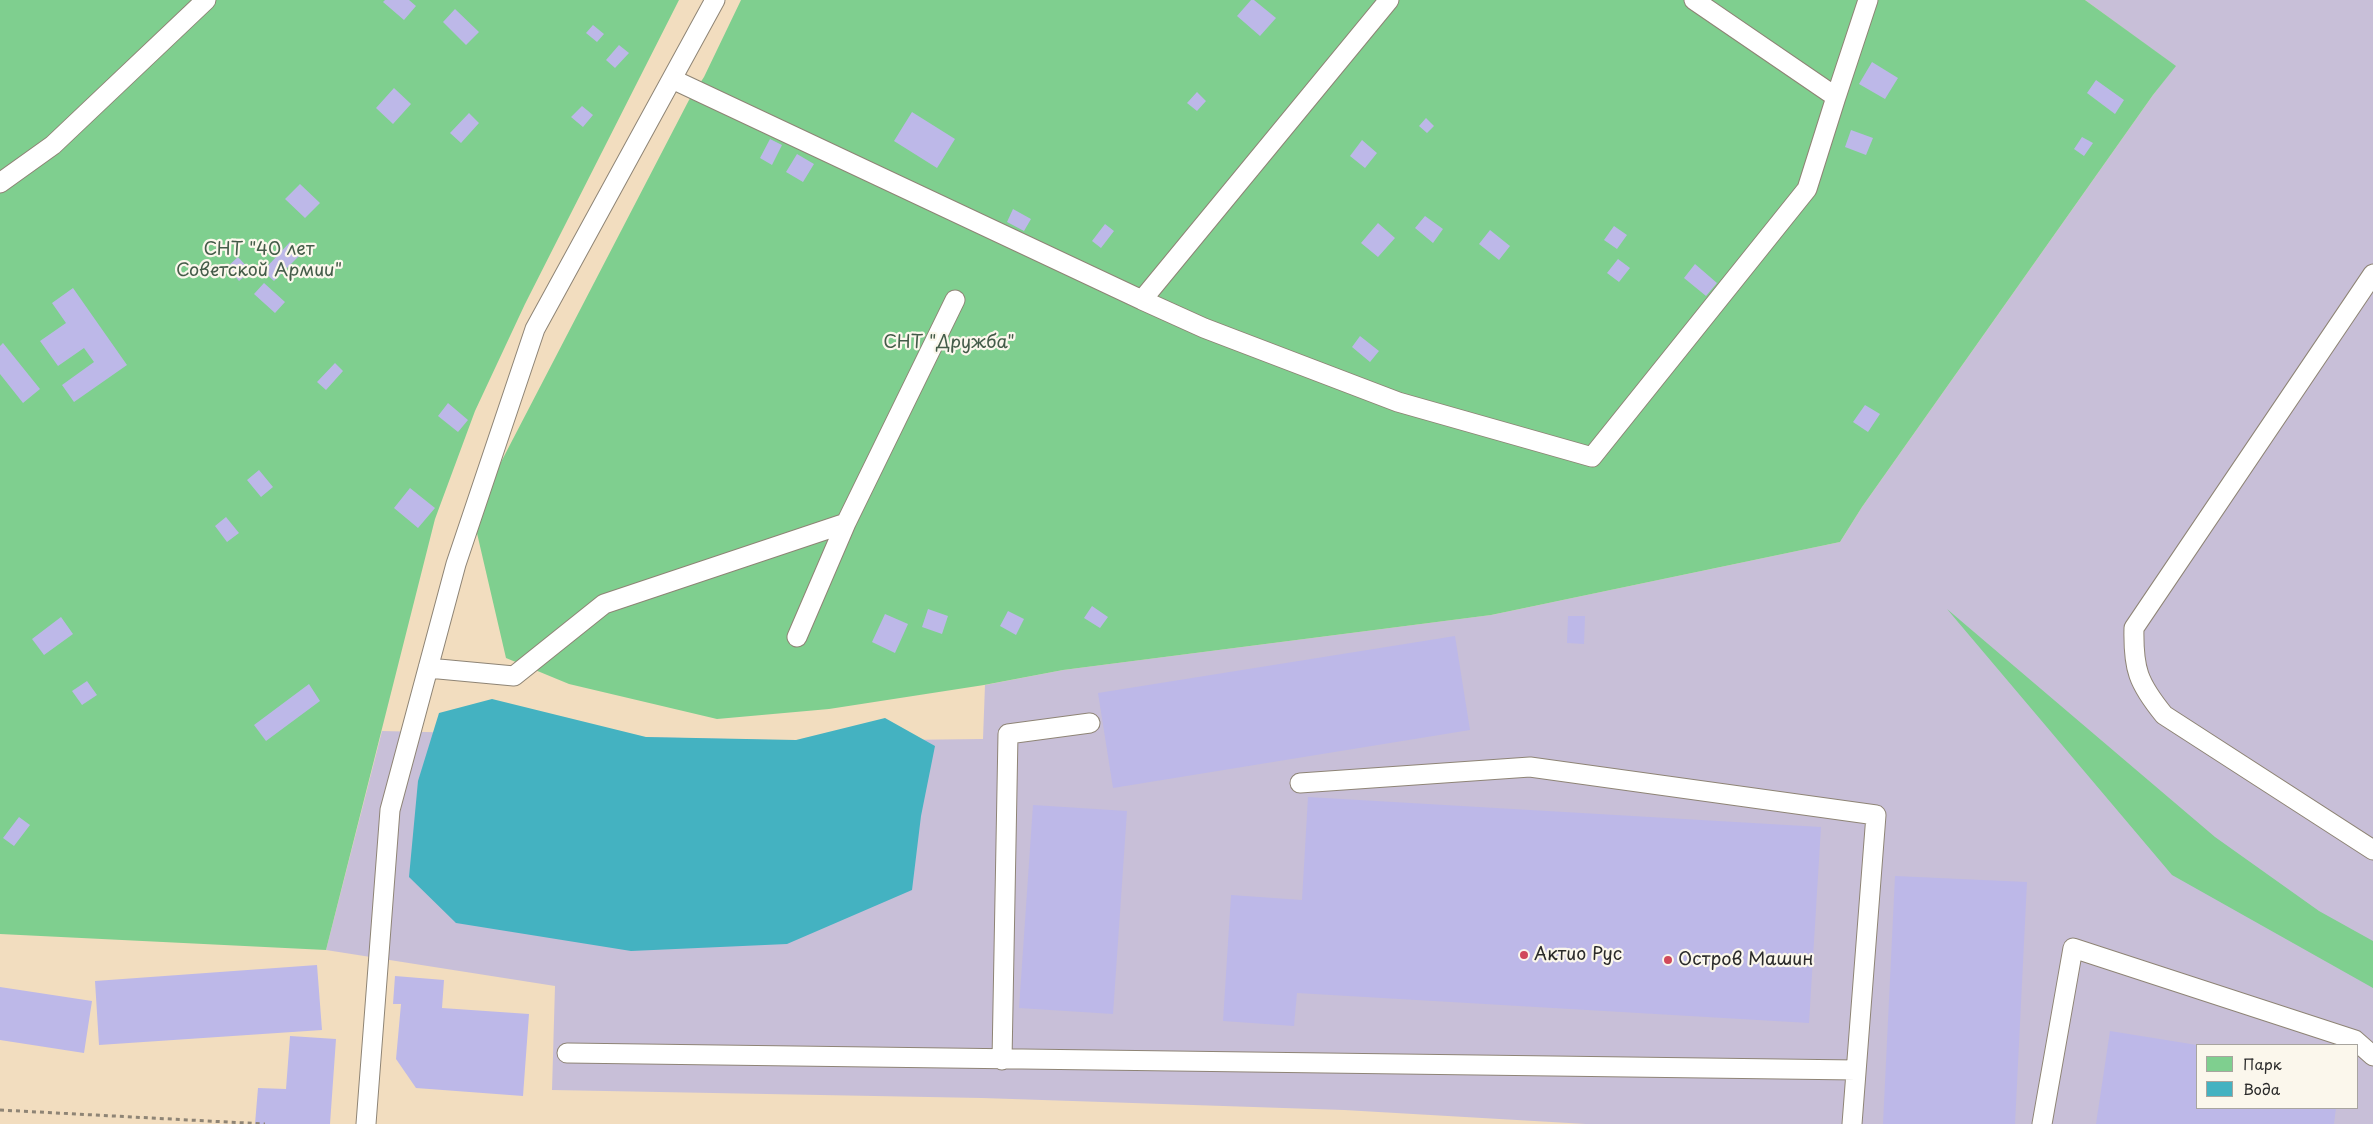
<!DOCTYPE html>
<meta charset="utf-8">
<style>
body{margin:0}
#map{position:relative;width:2373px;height:1124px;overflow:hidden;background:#f2ddbf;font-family:"Playpen Sans",sans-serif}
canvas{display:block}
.legend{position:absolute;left:2196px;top:1044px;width:162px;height:65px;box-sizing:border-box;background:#fbf7ec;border:1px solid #a8a59f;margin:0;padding:6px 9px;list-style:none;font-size:15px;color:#2b2b2b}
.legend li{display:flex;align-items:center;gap:10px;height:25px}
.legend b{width:25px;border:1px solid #a8a59f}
</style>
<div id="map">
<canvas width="2373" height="1124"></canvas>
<ul class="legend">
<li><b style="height:14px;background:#7fcf8f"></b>Парк</li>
<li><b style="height:14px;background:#44b2c1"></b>Вода</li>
</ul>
</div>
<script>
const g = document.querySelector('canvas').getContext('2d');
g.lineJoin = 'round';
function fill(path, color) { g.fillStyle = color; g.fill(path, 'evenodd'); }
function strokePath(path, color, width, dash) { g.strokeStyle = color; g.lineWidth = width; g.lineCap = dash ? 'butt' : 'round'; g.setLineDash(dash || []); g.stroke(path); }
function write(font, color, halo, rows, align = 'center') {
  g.font = font + ' "Playpen Sans",sans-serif'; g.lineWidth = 4.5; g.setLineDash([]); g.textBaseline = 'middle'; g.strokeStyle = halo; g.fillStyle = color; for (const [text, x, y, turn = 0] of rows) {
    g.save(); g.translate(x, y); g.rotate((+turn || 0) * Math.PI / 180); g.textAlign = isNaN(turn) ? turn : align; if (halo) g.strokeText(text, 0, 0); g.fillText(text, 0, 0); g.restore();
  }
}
fill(new Path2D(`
 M 2085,0 L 2373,0 L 2373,1124 L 1586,1124 L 1344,1110 L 982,1098 L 552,1090 L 555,986 L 326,950 L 382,731 L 815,741 L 983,739 L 985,685 L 1063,670 L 1491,615 L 1840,542 L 1862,507 L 2153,95 L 2175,66 ZM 2197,1045 L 2357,1045 L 2357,1108 L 2197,1108 Z`), '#c8bfd8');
fill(new Path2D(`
 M 0,0 L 679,0 L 525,304 L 475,411 L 435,519 L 326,950 L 0,934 Z
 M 741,0 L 2085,0 L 2176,66 L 2153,95 L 1862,507 L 1840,542 L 1491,615 L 1063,670 L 984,685 L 829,709 L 717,719 L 569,684 L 506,658 L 473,516 L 689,100 L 704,77 Z
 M 1947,609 L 2215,837 L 2319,911 L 2373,941 L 2373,988 L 2172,875 Z`), '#7fcf8f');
fill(new Path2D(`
 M 492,699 L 646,737 L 796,740 L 885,718 L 935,746 L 921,816 L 912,890 L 787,944 L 631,951 L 456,923 L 409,877 L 418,781 L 439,713 Z`), '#44b2c1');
fill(new Path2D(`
 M 385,0 L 409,0 L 416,6 L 404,20 L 383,2 Z
 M 1251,0 L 1254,0 L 1276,18 L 1260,36 L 1237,16 Z
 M 455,9 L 479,32 L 466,45 L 443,22 Z
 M 593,25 L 604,34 L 597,42 L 586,33 Z
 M 619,45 L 629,53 L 615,68 L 606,60 Z
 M 1872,62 L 1898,78 L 1885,99 L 1859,84 Z
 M 2096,80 L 2124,100 L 2115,114 L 2087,93 Z
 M 394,88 L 411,104 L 393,124 L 376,108 Z
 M 1197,92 L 1206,101 L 1197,111 L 1187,103 Z
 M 582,106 L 593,115 L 583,127 L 571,117 Z
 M 912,112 L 955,139 L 937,168 L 894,141 Z
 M 469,113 L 479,123 L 461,143 L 450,133 Z
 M 1426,118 L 1434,126 L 1427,133 L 1419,126 Z
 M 1851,130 L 1873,138 L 1866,155 L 1845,147 Z
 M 2082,137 L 2093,143 L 2084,156 L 2074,149 Z
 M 770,139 L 782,145 L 772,165 L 760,158 Z
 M 1362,140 L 1377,153 L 1365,168 L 1350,156 Z
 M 797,154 L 814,164 L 803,182 L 786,172 Z
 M 300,184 L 320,203 L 305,218 L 285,199 Z
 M 1013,209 L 1031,219 L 1024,231 L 1007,222 Z
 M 1425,216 L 1443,229 L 1433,243 L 1415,228 Z
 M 1378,223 L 1395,238 L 1378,257 L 1361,243 Z
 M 1105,224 L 1114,231 L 1101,248 L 1092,241 Z
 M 1614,226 L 1627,235 L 1617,249 L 1604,240 Z
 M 1490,230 L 1510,246 L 1499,260 L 1479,244 Z
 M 290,242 L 302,253 L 274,281 L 263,271 Z
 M 238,257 L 251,271 L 239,281 L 227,267 Z
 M 1618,259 L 1630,268 L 1619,282 L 1607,273 Z
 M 1695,264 L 1717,283 L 1706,296 L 1684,278 Z
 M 264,283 L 285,302 L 275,313 L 254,294 Z
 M 73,288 L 127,365 L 74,402 L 62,385 L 94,362 L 84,348 L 58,366 L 40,341 L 66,323 L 52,303 Z
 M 1360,336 L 1379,351 L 1370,362 L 1352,347 Z
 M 3,343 L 40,389 L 23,403 L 0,374 L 0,346 Z
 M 335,363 L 343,371 L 326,390 L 317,382 Z
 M 448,403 L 468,420 L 458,432 L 438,416 Z
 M 1865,405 L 1880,414 L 1868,432 L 1853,422 Z
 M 259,470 L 273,487 L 261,497 L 247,480 Z
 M 410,488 L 435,508 L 418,528 L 394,508 Z
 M 226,517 L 239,533 L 227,542 L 215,526 Z
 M 1092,606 L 1108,617 L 1100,628 L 1084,618 Z
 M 928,609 L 948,616 L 942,634 L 922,627 Z
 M 1008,611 L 1024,619 L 1016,635 L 1000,626 Z
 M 885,614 L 908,624 L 895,653 L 872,642 Z
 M 1568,616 L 1585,616 L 1584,644 L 1567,643 Z
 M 61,617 L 73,634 L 44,655 L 32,639 Z
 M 1455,636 L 1470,730 L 1113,788 L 1098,693 Z
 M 87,681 L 97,695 L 82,705 L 72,691 Z
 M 309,684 L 320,701 L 266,741 L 254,725 Z
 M 1308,797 L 1821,827 L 1809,1023 L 1297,993 L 1294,1026 L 1223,1021 L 1231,895 L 1302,900 Z
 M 1033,805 L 1127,811 L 1113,1014 L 1019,1008 Z
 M 19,817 L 30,825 L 14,846 L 3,838 Z
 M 1895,876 L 2027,882 L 2015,1124 L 1883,1124 Z
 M 317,965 L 322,1030 L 99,1045 L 95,981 Z
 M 395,976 L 444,980 L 442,1008 L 529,1014 L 523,1096 L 416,1088 L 396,1059 L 401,1004 L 393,1004 Z
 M 0,987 L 92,1001 L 84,1053 L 0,1040 Z
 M 2110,1031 L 2197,1045 L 2197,1108 L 2336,1108 L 2334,1124 L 2096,1124 Z
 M 290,1036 L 336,1039 L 330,1124 L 255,1124 L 258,1088 L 286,1089 Z`), '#bdb8e8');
const service = new Path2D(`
 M 1694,0 L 1836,97 L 1868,0
 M 672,79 L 1142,300 L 1389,0
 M 0,183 L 53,145 L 206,0
 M 2373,274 L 2134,628 C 2133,669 2138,683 2164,715 L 2373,850
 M 1142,300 L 1204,328 L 1398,402 L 1592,457 L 1807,189 L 1836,97
 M 797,637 L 846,523 L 955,300
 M 428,668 L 514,676 L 604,604 L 846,523
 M 1300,783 L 1530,767 L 1876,815 L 1852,1124
 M 567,1053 L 1856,1070
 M 1002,1060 L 1008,734 L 1090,723
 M 366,1124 L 390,810 L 456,564 L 535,329 L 715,0
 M 2042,1124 L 2073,948 L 2355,1040 L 2373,1056`);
strokePath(service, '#8e8475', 21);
strokePath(new Path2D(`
 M 0,1110 L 265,1124`), '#8e8475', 3, [4, 4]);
strokePath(service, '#fff', 19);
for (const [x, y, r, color] of [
 [1524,955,5,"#d1495b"],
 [1668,960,5,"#d1495b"]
]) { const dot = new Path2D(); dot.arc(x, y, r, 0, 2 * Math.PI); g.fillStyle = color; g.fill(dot); strokePath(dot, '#fbf7ec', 2); }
write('18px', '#445c49', '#fbf7ec', [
 ["СНТ \"40 лет",259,250],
 ["Советской Армии\"",259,271],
 ["СНТ \"Дружба\"",949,343]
]);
write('18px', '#2b2b2b', '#fbf7ec', [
 ["Актио Рус",1534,955],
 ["Остров Машин",1678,960]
], 'left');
</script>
